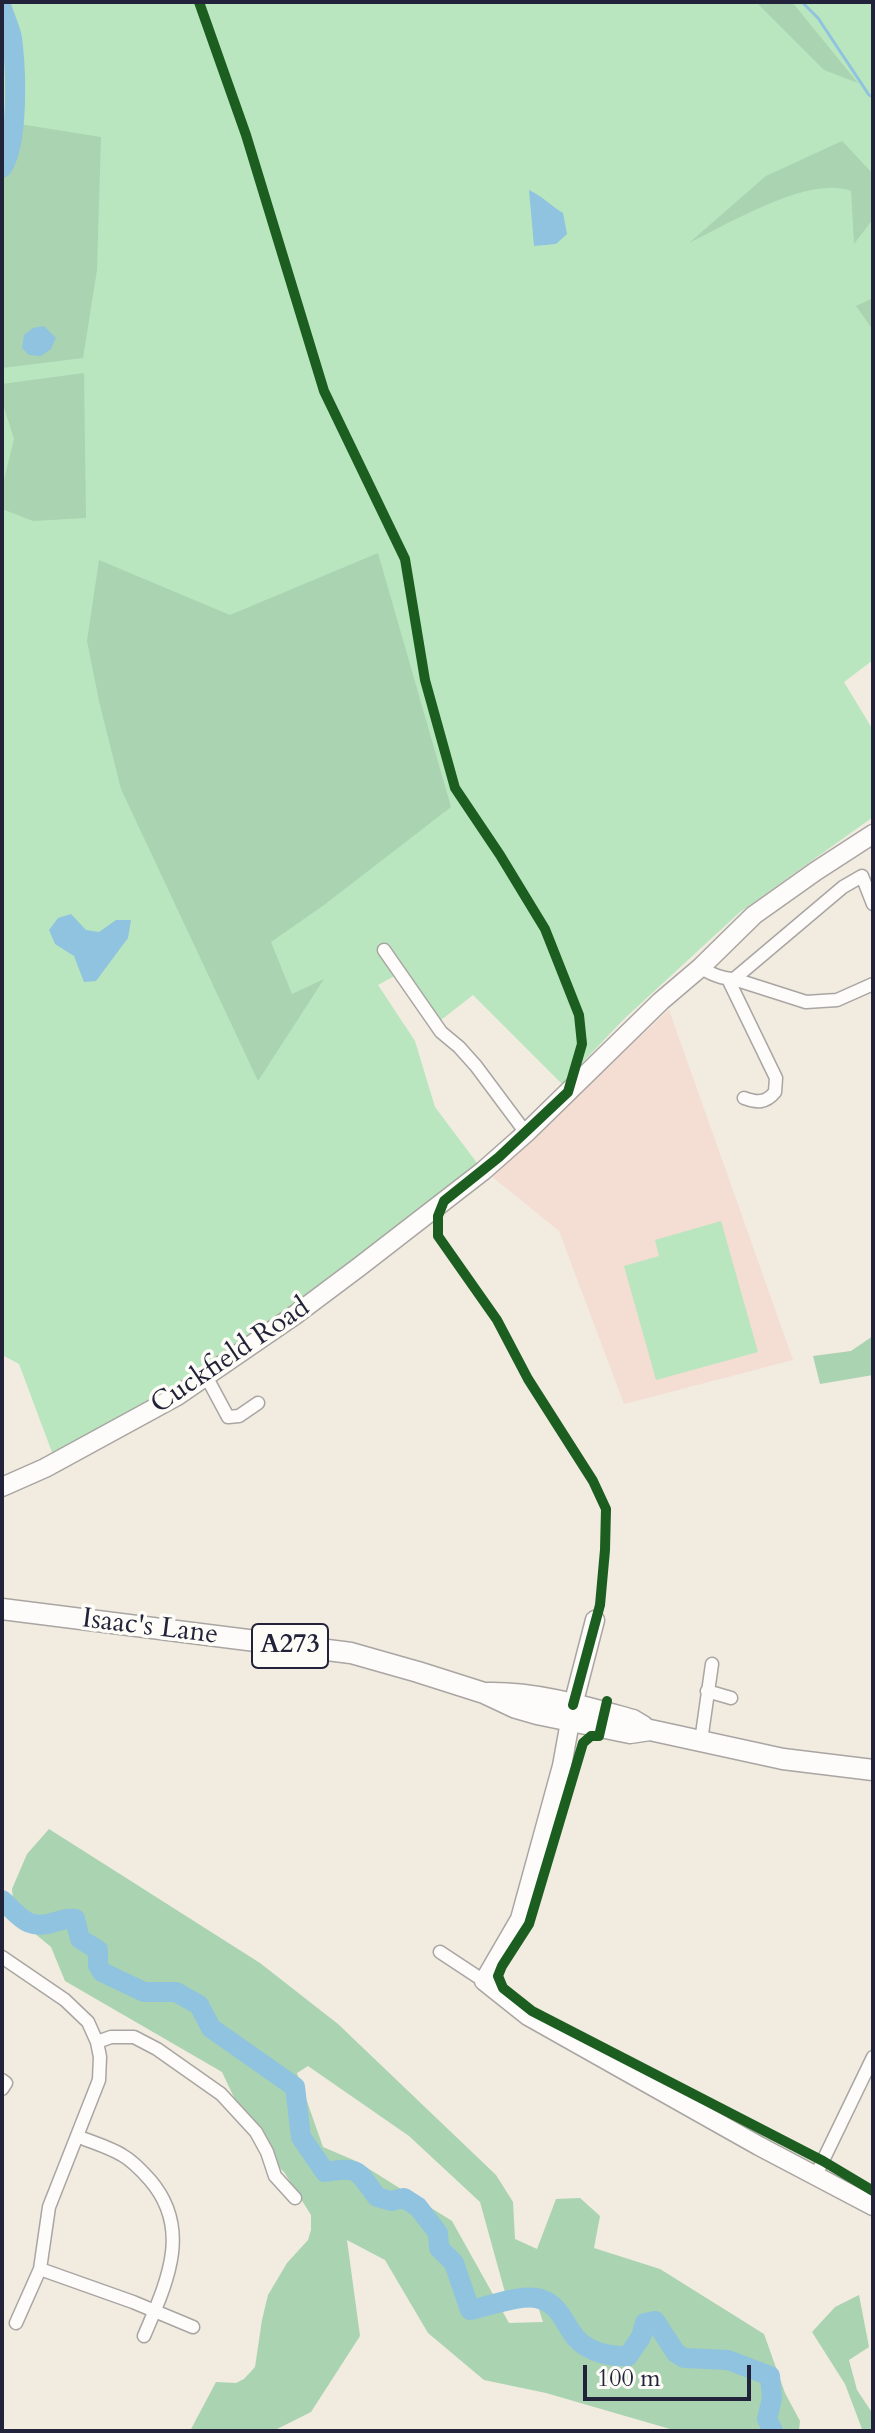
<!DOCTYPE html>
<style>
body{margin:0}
#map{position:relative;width:875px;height:2433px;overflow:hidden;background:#f1ebe0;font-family:Cardo,serif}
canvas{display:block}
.frame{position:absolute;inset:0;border:4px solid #22223b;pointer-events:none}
.scale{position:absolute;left:583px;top:2365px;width:168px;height:36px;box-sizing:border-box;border:4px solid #22223b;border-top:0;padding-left:10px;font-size:24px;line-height:28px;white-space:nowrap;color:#22223b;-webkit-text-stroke:6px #fdfcf7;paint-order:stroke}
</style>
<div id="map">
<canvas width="875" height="2433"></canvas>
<div class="frame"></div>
<div class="scale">100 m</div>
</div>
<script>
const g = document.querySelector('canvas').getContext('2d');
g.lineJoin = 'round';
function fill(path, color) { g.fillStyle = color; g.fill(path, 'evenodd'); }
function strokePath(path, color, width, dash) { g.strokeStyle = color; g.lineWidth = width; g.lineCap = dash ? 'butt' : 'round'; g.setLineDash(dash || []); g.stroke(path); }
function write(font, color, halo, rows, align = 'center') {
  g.font = font + ' Cardo,serif'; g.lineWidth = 7; g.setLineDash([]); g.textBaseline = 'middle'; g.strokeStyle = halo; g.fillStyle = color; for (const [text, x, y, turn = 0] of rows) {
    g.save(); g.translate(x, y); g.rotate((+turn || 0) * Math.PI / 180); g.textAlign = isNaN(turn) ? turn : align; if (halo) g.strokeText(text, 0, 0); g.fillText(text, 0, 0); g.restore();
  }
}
fill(new Path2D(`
 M 669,1010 L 793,1360 L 624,1404 L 559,1231 L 490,1175 Z`), '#f4ddd2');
fill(new Path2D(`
 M 2,2 L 870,2 L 873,9 L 873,660 L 844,682 L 873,730 L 873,817 L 740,912 L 624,1019 L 562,1084 L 473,995 L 436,1024 L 400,973 L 378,985 L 415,1041 L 435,1107 L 483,1171 L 295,1315 L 56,1463 L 19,1364 L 2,1355 Z
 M 721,1221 L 758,1352 L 656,1380 L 624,1266 L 659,1256 L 655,1240 Z`), '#b9e6bf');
fill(new Path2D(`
 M 756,2 L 792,2 L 858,83 L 824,70 Z
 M 13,123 L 101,137 L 97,270 L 83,358 L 2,368 L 2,163 L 14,145 Z
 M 842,141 L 873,174 L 873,219 L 854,244 L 851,191 C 808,175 729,224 689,243 L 766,176 Z
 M 873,298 L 873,330 L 856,306 Z
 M 84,373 L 86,518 L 33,521 L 2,509 L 2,488 L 14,439 L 2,401 L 2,384 Z
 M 378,553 L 451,807 L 324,905 L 271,942 L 292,994 L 324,979 L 258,1081 L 121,789 L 99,701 L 87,641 L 99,560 L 230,615 Z
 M 873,1336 L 873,1375 L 820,1384 L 813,1356 L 851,1351 Z
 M 49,1829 L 260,1963 L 338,2024 L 496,2175 L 513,2202 L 515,2239 L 537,2249 L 556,2199 L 580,2198 L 600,2216 L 594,2248 L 660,2269 L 764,2334 L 785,2393 L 800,2421 L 799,2431 L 677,2431 L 546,2393 L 484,2380 L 428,2333 L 385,2260 L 347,2240 L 360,2336 L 311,2412 L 273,2431 L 190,2431 L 216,2382 L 236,2383 L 244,2379 L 255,2367 L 262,2320 L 268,2295 L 287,2263 L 308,2240 L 311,2230 L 311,2215 L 284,2172 L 275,2164 L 248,2127 L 222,2072 L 65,1981 L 51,1947 L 21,1922 L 14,1911 L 12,1889 L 27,1854 ZM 308,2066 L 409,2136 L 480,2202 L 506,2296 L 536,2300 L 543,2322 L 509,2323 L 452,2221 L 358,2162 L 323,2147 L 297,2073 Z
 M 859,2295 L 869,2347 L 849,2360 L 857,2390 L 873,2414 L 873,2431 L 859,2431 L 862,2429 L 845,2384 L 812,2332 L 835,2307 Z`), '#aad3b1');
fill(new Path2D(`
 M 529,190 C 542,196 550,205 563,213 L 567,234 L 556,244 L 534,246 Z
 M 44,326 L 56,338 L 51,349 L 41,356 L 29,355 L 22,348 L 24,335 L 33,328 Z
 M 71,914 L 86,930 L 99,932 L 116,920 L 131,920 L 128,938 L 96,981 L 84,982 L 74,956 L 55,944 L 49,930 L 58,918 Z`), '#8fc3df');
strokePath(new Path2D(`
 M 802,2 L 818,18 L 869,95 L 873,97`), '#8fc3df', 3);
strokePath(new Path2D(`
 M 2,8 C 5,18 10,28 12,38 C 16,69 19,143 2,168
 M 2,1900 C 21,1917 27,1931 55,1922 C 63,1920 66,1918 75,1919 L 80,1939 L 98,1950 L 98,1965 L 102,1972 L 144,1992 L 176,1992 L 199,2005 L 211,2028 L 295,2087 L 301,2137 L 325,2172 C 361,2166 357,2171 377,2197 L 391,2201 L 404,2198 L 418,2207 L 438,2233 L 439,2248 L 454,2263 L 470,2310 C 490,2306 525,2292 543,2300 C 560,2306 565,2325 576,2338 C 588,2352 610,2357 628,2356 L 641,2337 L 645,2323 L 655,2321 L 676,2353 L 684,2358 L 728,2360 L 770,2376 L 772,2398 L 767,2419 L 773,2431`), '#8fc3df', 20);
const street = new Path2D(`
 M 873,904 L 862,876 L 843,887 L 734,979 L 806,1002 L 837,1000 L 873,984
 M 384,950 L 441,1032 L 459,1047 L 476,1066 L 526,1133
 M 701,967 C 709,974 724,979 734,979
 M 728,979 L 776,1078 L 775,1092 C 766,1103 757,1103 744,1098
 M 206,1376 L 228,1417 L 239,1416 L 258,1403
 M 707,1691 L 731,1698
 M 701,1741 L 712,1664
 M 440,1952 L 484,1981
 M 2,1957 L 65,2000 L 88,2022 L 97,2042 L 100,2057 L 99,2080 L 49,2207 L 40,2269 L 16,2323
 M 97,2042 L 111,2037 L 134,2037 L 157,2049 L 221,2094 L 256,2132 L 267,2152 L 275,2176 L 295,2198
 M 2,2080 L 6,2083 L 2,2089
 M 77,2136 C 91,2142 109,2147 122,2155 C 133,2161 142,2171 150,2180 C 193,2230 166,2284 144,2336
 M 816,2175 L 873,2057
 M 40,2269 L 133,2302 L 193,2327`);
const secondary = new Path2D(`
 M 2,1487 L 45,1468 L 177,1396 L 295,1315 L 359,1267 L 483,1171 L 526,1133 L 661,1001 L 701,967 L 754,915 L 816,871 L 873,834
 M 595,1620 L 573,1705 L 562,1766 L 520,1919 L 484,1981 L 528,2016 L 759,2146 L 873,2206`);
const primary = new Path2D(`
 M 2,1609 L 351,1653 L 418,1672 L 484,1693 L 516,1708 L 537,1714 L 630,1733 L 650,1730 L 783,1759 L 873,1770
 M 488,1693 C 537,1692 586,1707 633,1720 L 643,1726`);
strokePath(street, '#a9a5a2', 15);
strokePath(secondary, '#a9a5a2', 21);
strokePath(primary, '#a9a5a2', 23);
strokePath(street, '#fdfcfa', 12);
strokePath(secondary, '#fdfcfa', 18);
strokePath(primary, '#fdfcfa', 20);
strokePath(new Path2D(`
 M 199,2 L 246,135 L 324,391 L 405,559 L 425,680 L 455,788 L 500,855 L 545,929 L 579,1015 L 582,1044 L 568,1092 L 499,1157 L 444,1201 L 438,1216 L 438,1236 L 497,1320 L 528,1379 L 593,1481 L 606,1509 L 605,1550 L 600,1605 L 573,1705
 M 607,1701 L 599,1736 L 591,1736 L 583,1743 L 529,1924 L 502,1966 L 498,1976 L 503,1988 L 532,2011 L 823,2161 L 873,2191`), '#1b5e20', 10);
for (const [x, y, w] of [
 [290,1646,76]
]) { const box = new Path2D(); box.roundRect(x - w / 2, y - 22, w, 44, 6); g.fillStyle = '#fdfcf7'; g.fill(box); strokePath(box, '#22223b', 2); }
write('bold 26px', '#22223b', null, [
 ["A273",290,1646]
]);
write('28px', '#22223b', '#fdfcf7', [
 ["Cuckfield Road",231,1357,-34],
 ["Isaac's Lane",150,1628,7]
]);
</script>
